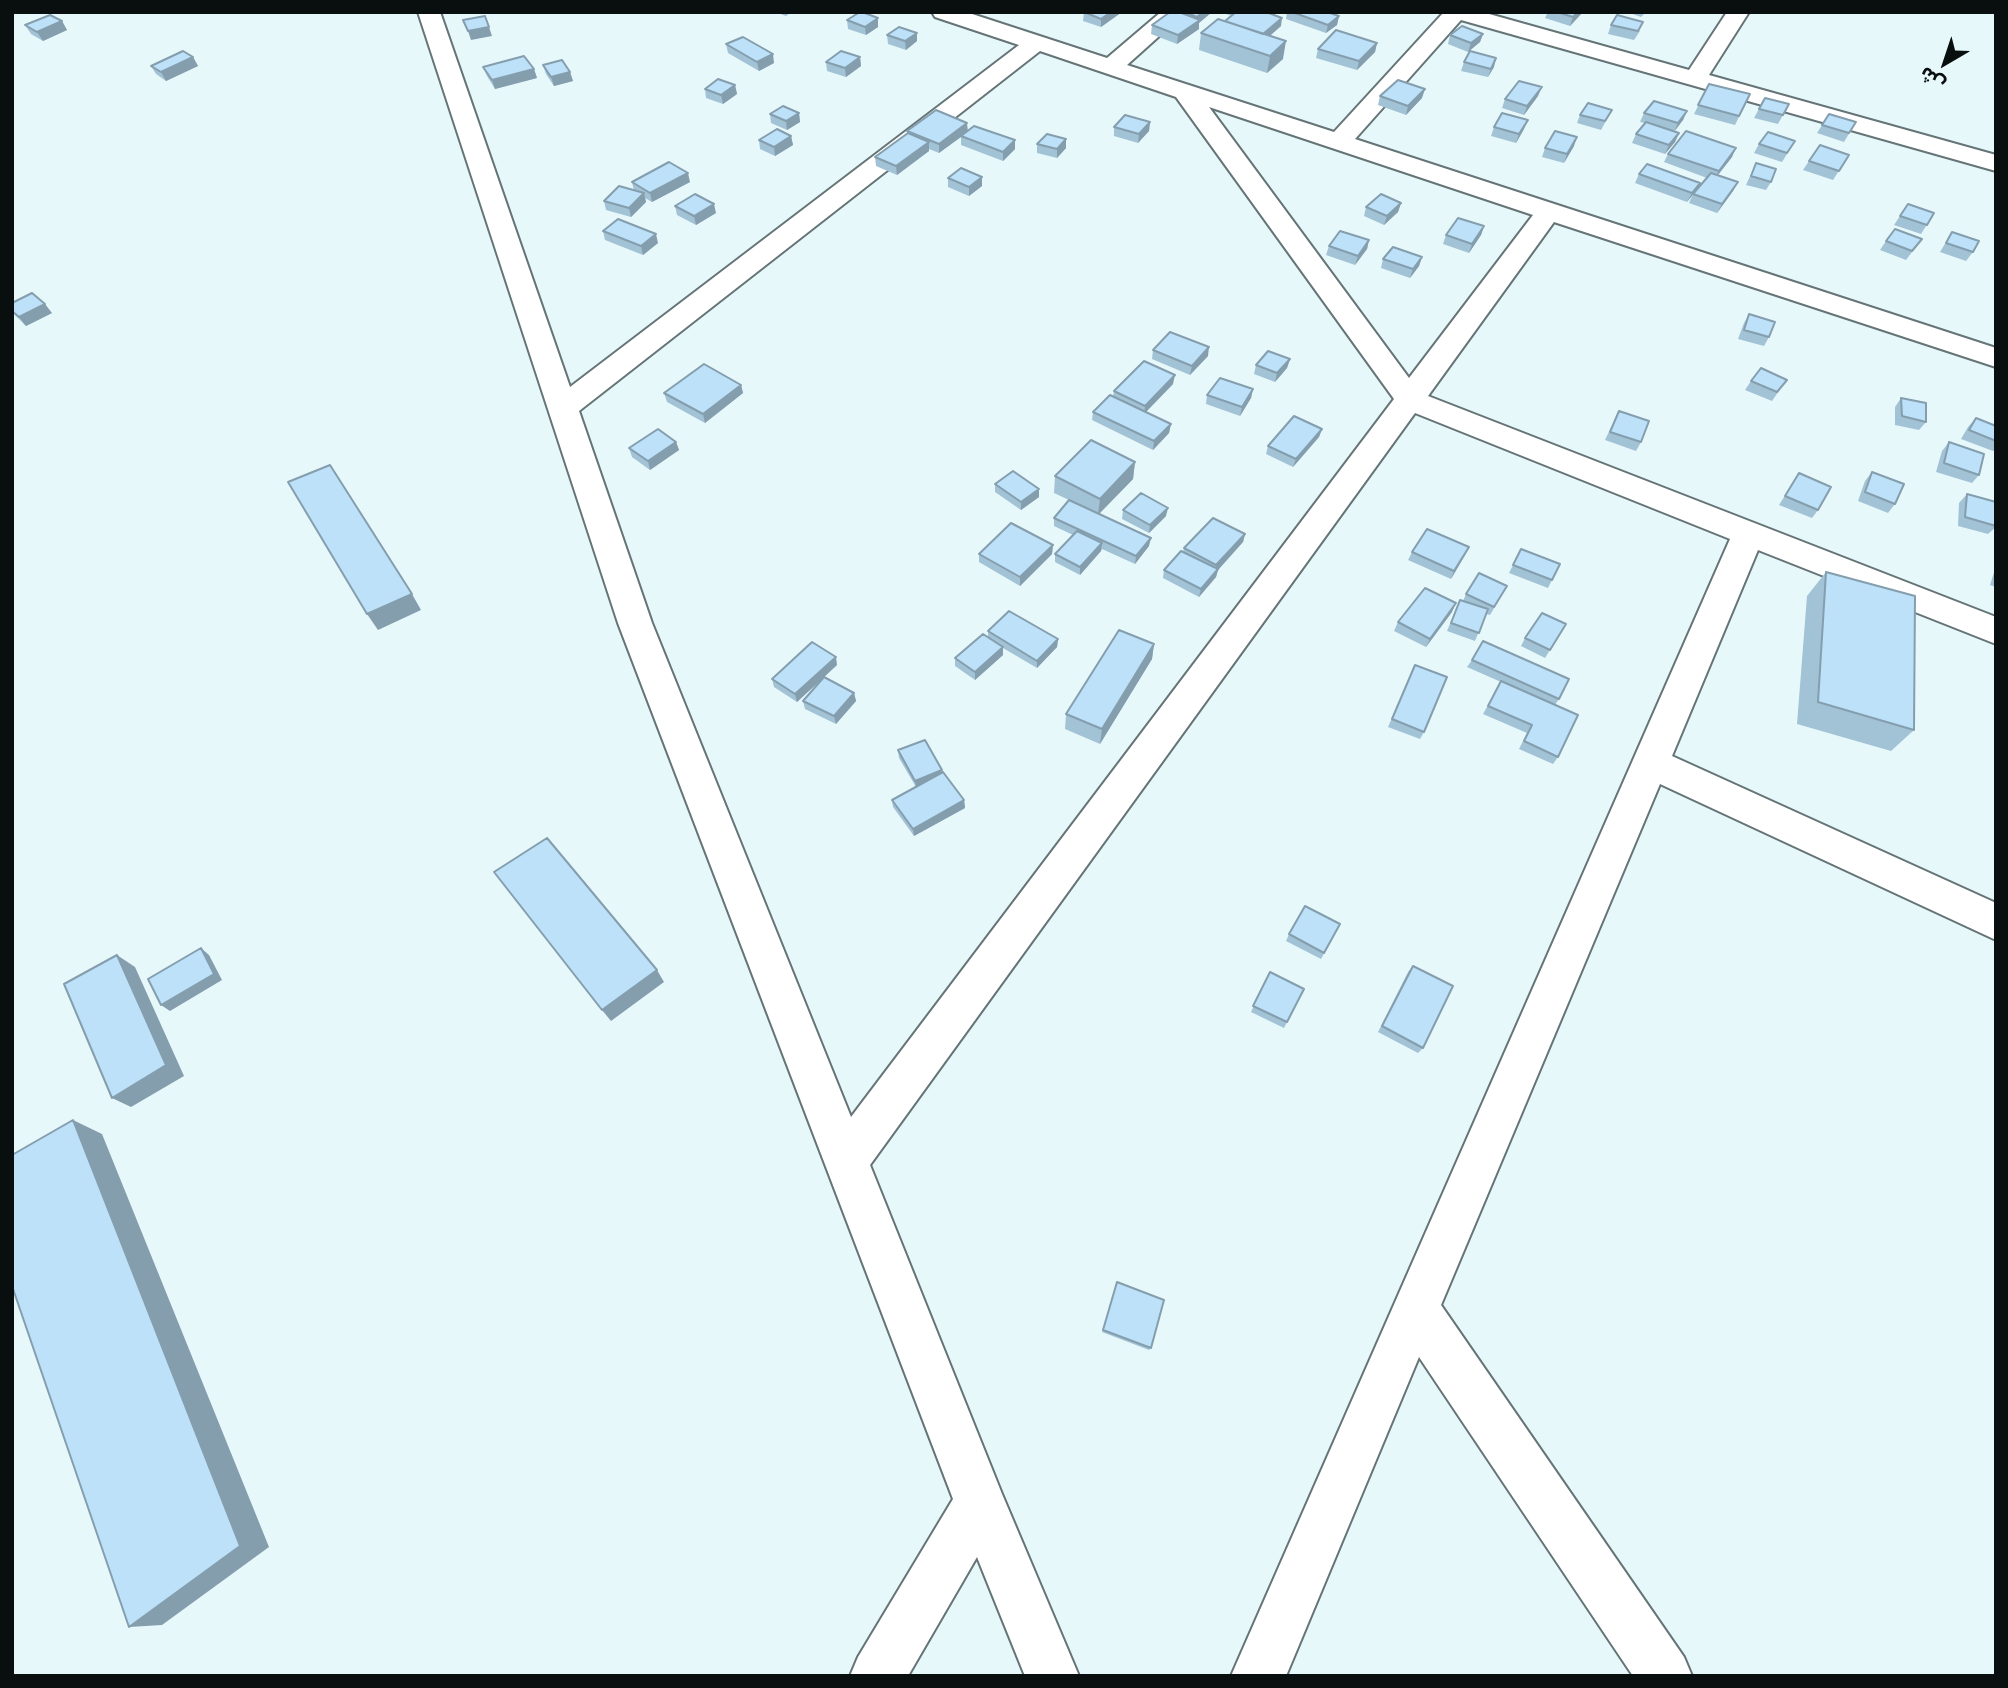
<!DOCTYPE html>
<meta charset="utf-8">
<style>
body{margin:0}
#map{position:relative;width:2008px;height:1688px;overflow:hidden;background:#e7f8fb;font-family:Mulish,"Noto Sans Arabic",sans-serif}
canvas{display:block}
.frame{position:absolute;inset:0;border:14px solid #090e0f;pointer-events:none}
.north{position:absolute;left:1910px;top:28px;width:70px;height:70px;-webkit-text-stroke:5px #e7f8fb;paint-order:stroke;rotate:219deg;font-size:19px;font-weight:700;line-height:28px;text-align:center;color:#090e0f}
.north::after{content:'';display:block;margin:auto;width:24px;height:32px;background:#090e0f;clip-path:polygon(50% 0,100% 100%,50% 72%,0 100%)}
</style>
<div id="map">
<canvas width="2008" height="1688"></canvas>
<div class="frame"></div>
<div class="north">ش</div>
</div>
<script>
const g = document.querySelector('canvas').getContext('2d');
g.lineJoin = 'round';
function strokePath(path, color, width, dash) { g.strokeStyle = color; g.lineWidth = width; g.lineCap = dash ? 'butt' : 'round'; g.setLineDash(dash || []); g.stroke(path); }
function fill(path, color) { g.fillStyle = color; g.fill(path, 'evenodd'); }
const minor = new Path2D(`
 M 418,12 L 440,12 L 570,387 L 1019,45 L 935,17 L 932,12 L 966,12 L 1107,58 L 1161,12 L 1186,12 L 1127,65 L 1334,132 L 1444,12 L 1482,12 L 1689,70 L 1727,12 L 1749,12 L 1709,75 L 1996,155 L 1996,171 L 1461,20 L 1355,139 L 1996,348 L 1996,367 L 1554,222 L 1428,396 L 1996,617 L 1996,644 L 1758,550 L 1672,756 L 1996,903 L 1996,940 L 1660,784 L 1441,1305 L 1684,1657 L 1692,1676 L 1633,1676 L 1419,1357 L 1286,1676 L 1231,1676 L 1730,539 L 1415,413 L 870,1165 L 1002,1494 L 1079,1676 L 1025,1676 L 977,1557 L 908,1676 L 850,1676 L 858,1657 L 953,1499 L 618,623 ZM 1040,51 L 1176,97 L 1394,399 L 851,1117 L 652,623 L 579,411 ZM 1209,107 L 1533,215 L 1409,378 Z`);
strokePath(minor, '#657476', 4);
fill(minor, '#fff');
fill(new Path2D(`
 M 775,12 L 792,12 L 786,16 Z
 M 1084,12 L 1122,12 L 1101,27 L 1083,21 Z
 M 1170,12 L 1212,12 L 1199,23 L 1199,29 L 1177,44 L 1151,34 L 1152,25 Z
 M 1220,12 L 1266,12 L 1281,26 L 1270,36 L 1283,59 L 1267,73 L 1199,50 L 1201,33 L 1225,21 L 1232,16 Z
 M 1287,12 L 1327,12 L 1339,16 L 1337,25 L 1326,33 L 1286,19 Z
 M 1548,12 L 1583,12 L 1570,26 L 1545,18 Z
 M 1627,12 L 1646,12 L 1641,17 Z
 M 847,20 L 878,27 L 866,35 L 848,29 Z
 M 62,21 L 67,30 L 43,41 L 31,34 L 25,25 Z
 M 1611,25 L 1640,31 L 1634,40 L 1608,34 Z
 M 1483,34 L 1480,42 L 1468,52 L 1448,44 L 1450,35 Z
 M 887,35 L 917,41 L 906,50 L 888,44 Z
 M 1377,43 L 1375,52 L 1357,70 L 1316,58 L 1318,49 Z
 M 726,44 L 774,63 L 759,71 L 728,53 Z
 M 193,57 L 198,66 L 166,81 L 156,74 L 151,66 Z
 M 860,57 L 861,66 L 846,77 L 827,71 L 826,62 Z
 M 1464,62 L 1494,67 L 1488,77 L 1461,71 Z
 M 543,65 L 570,72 L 573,81 L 554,86 L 546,74 Z
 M 483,67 L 534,69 L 537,78 L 495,89 L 487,76 Z
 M 1709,84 L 1750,94 L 1735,125 L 1694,114 Z
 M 735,85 L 737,94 L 723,104 L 706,98 L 705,89 Z
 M 1380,96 L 1422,98 L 1406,115 L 1378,105 Z
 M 1538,96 L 1524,115 L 1502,108 L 1505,99 Z
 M 1765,98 L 1789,104 L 1778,124 L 1754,118 Z
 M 1612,110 L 1601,130 L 1577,123 L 1580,115 Z
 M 1687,111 L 1683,120 L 1674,131 L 1679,133 L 1675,142 L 1665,154 L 1632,143 L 1636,134 L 1645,123 L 1640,122 L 1644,113 Z
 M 799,113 L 800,122 L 787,130 L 771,123 L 770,114 Z
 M 1829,114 L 1856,122 L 1844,142 L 1817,133 Z
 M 1150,122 L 1149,131 L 1138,143 L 1114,136 L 1114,127 Z
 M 1494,127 L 1524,129 L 1516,143 L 1491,136 Z
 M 907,131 L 968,131 L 1015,140 L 1015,149 L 1003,161 L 961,145 L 961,136 L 939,153 L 929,149 L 929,151 L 897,175 L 876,166 L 875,157 L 908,134 Z
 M 791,136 L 793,145 L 775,156 L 760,149 L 759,140 Z
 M 1066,139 L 1066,148 L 1057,158 L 1037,153 L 1037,144 Z
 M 1795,141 L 1782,162 L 1754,153 L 1759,144 Z
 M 1574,146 L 1564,163 L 1542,157 L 1545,148 Z
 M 1668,154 L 1732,157 L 1718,175 L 1738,182 L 1733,191 L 1717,213 L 1689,203 L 1693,194 L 1707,178 L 1664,162 Z
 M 1849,155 L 1833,180 L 1803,170 L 1809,161 Z
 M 1756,163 L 1771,182 L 1766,190 L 1746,185 Z
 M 1639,174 L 1700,183 L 1695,192 L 1687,202 L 1635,183 Z
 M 982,177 L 982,186 L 969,196 L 948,187 L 948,178 Z
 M 632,182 L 690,182 L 652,202 L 645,198 L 646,202 L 631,217 L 606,210 L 604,201 L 634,191 Z
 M 1401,203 L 1398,212 L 1384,225 L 1364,216 L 1366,207 Z
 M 1908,204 L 1934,213 L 1921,234 L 1894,225 Z
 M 675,206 L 716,213 L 696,225 L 677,215 Z
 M 1484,226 L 1481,235 L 1469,253 L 1443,244 L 1446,235 Z
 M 603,231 L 658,243 L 643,255 L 605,240 Z
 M 1952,232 L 1973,252 L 1966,261 L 1940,252 Z
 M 1922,239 L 1906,260 L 1880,250 L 1886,241 Z
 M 1369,240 L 1367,249 L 1355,265 L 1326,255 L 1329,246 Z
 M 1422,257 L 1419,266 L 1410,278 L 1381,268 L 1383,259 Z
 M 12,303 L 52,313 L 26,326 L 12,312 Z
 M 1749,314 L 1769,337 L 1764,346 L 1738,339 L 1744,323 Z
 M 1153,350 L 1208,356 L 1190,375 L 1152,359 Z
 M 1290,359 L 1287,368 L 1275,382 L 1254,374 L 1256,365 Z
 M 1751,381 L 1781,388 L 1772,401 L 1745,390 Z
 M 1173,384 L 1146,412 L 1171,424 L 1169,433 L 1153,450 L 1092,420 L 1093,412 L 1113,397 L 1114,391 Z
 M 741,385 L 743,393 L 705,423 L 667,402 L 664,393 Z
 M 1253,389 L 1251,398 L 1240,416 L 1206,404 L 1207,395 Z
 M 1901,398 L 1926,422 L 1919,430 L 1895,425 L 1895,407 Z
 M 1619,411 L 1641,442 L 1636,451 L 1605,440 Z
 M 1976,418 L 1996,426 L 1996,448 L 1993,451 L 1961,439 L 1968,427 Z
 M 1322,429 L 1319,437 L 1293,467 L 1266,454 L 1268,446 Z
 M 676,442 L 679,450 L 650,470 L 632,457 L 629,448 Z
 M 1949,442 L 1979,475 L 1972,483 L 1936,472 L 1942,451 Z
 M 1135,462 L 1133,479 L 1099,514 L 1149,546 L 1135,564 L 1102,549 L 1101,551 L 1080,575 L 1055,562 L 1055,554 L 1073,535 L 1054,526 L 1054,518 L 1069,500 L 1054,493 L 1055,476 Z
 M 1872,472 L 1895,504 L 1888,513 L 1858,501 L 1865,481 Z
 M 1799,473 L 1818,510 L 1812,518 L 1779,505 Z
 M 995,484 L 1039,497 L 1021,510 L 995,492 Z
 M 1967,494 L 1996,502 L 1996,527 L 1988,534 L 1958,526 L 1959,503 Z
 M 1123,510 L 1166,516 L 1149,533 L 1122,519 Z
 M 1245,534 L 1243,542 L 1218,570 L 1216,577 L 1199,597 L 1163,578 L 1164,570 L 1183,552 L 1184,548 Z
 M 1053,545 L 1052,554 L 1020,586 L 979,562 L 979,554 Z
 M 1521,549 L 1552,580 L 1548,588 L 1509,573 Z
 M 1412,552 L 1465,555 L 1451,579 L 1408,560 Z
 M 1996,566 L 1996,587 L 1990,585 Z
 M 1826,572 L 1914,730 L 1891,751 L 1797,724 L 1807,596 Z
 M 1507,586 L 1490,615 L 1486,614 L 1475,641 L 1447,631 L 1460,600 L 1463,601 L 1466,594 Z
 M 1452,612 L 1426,647 L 1394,631 L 1398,622 Z
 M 1566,624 L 1545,658 L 1521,646 L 1525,638 Z
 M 988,631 L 1058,639 L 1057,647 L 1037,668 L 1003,648 L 1003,655 L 975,680 L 955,666 L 955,658 L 988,638 Z
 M 1154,644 L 1152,659 L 1100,744 L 1065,729 L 1066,714 Z
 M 1472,660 L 1559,699 L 1555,705 L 1558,757 L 1553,764 L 1519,749 L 1527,733 L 1483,714 L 1501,682 L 1467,667 Z
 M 837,665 L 824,677 L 854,693 L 856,701 L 836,724 L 805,709 L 803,701 L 822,679 L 797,702 L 774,687 L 772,679 Z
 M 1415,665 L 1424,732 L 1420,739 L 1388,727 Z
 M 898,750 L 942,770 L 943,773 L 964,800 L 965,808 L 914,836 L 893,807 L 892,800 L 916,787 L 899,758 Z
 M 1340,924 L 1321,959 L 1286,941 L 1289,934 Z
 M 1413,966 L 1423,1048 L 1418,1053 L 1378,1032 L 1408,972 Z
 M 1270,972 L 1304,989 L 1284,1028 L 1251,1012 Z
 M 1117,1282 L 1151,1348 L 1149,1350 L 1102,1332 Z`), '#a2c2d5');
fill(new Path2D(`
 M 1111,12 L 1122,12 L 1101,27 L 1101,19 Z
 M 1203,12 L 1212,12 L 1199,23 L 1199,29 L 1177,44 L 1178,35 L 1197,22 L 1197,17 Z
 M 1578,12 L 1583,12 L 1570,26 L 1573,17 Z
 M 1339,16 L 1337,25 L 1326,33 L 1328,25 Z
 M 878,18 L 878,27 L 866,35 L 865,27 Z
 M 1282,18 L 1281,26 L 1260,44 L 1261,35 Z
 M 62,21 L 67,30 L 43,41 L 37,32 Z
 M 489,27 L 492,36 L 471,40 L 468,31 Z
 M 917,33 L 917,41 L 906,50 L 905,41 Z
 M 1483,34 L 1480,42 L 1468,52 L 1471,43 Z
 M 1286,41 L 1283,59 L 1267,73 L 1270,56 Z
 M 1377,43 L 1375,52 L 1357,70 L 1359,61 Z
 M 773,54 L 774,63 L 759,71 L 757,62 Z
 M 193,57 L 198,66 L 166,81 L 161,72 Z
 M 860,57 L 861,66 L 846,77 L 845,68 Z
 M 1496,58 L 1494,67 L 1488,77 L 1491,69 Z
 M 534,69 L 537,78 L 495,89 L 492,80 Z
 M 570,72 L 573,81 L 554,86 L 551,77 Z
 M 735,85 L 737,94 L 723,104 L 721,95 Z
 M 1542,87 L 1538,96 L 1524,115 L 1527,106 Z
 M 1425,89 L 1422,98 L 1406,115 L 1408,106 Z
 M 1687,111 L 1683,120 L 1674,132 L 1678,123 Z
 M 799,113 L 800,122 L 787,130 L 786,121 Z
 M 1528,120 L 1524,129 L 1516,143 L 1519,134 Z
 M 1150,122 L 1149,131 L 1138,143 L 1139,134 Z
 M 967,123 L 968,132 L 939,153 L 939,144 Z
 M 1679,133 L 1675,142 L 1665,154 L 1669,145 Z
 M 791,136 L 793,145 L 775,156 L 774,147 Z
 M 1577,137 L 1574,146 L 1564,163 L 1567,154 Z
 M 1066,139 L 1066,148 L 1057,158 L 1057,149 Z
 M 1015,140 L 1015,149 L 1003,161 L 1003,152 Z
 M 929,142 L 929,151 L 897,175 L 896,166 Z
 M 1736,148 L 1732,157 L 1714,180 L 1719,171 Z
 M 688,173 L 690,182 L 652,202 L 650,193 Z
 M 982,177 L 982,186 L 969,196 L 969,187 Z
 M 1738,182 L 1733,191 L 1717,213 L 1722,204 Z
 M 1700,183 L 1695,192 L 1687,202 L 1692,193 Z
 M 644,193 L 646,202 L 631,217 L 629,208 Z
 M 1401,203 L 1398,212 L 1384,225 L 1387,216 Z
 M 714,204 L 716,213 L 696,225 L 694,216 Z
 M 1484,226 L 1481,235 L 1469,253 L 1472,244 Z
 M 656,234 L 658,243 L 643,255 L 641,246 Z
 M 1369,240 L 1367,249 L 1355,265 L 1358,256 Z
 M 1422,257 L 1419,266 L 1410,278 L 1413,269 Z
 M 45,304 L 52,313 L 26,326 L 19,317 Z
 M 1209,347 L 1208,356 L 1190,375 L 1192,366 Z
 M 1290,359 L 1287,368 L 1275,382 L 1277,373 Z
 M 1175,375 L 1173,384 L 1144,414 L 1145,406 Z
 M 741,385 L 743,393 L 705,423 L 703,414 Z
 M 1253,389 L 1251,398 L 1240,416 L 1242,407 Z
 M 1171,424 L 1169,433 L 1153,450 L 1154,441 Z
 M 1322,429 L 1319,437 L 1293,467 L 1296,459 Z
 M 676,442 L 679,450 L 650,470 L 648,461 Z
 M 1135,462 L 1133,479 L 1098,515 L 1100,499 Z
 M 1039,489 L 1039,497 L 1021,510 L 1021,502 Z
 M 1168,508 L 1166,516 L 1149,533 L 1150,525 Z
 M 1245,534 L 1243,542 L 1218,570 L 1216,577 L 1199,597 L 1201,589 L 1215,573 L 1216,565 Z
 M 1151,538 L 1149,546 L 1135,564 L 1136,556 Z
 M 1102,543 L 1101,551 L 1080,575 L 1080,567 Z
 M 1053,545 L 1052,554 L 1020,586 L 1020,577 Z
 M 1469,547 L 1465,555 L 1451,579 L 1454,571 Z
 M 412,594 L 421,610 L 378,630 L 367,614 Z
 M 1456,603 L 1452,612 L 1426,647 L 1430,639 Z
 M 1058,639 L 1057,647 L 1037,668 L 1037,661 Z
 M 1154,644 L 1152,659 L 1100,744 L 1102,729 Z
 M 1003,647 L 1003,655 L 975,680 L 975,672 Z
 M 836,657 L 837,665 L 797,702 L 795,694 Z
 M 854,693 L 856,701 L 836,724 L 834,716 Z
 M 942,770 L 943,777 L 916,788 L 915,781 Z
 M 964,800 L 965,808 L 914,836 L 913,829 Z
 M 201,948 L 209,955 L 222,980 L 170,1011 L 161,1005 Z
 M 117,955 L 135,967 L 184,1076 L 131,1107 L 112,1098 Z
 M 657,970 L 664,982 L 611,1021 L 602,1010 Z
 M 73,1120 L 102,1134 L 269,1547 L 162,1625 L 129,1627 Z`), '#849eae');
const building = new Path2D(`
 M 860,12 L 862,12 L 878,18 L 865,27 L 847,20 Z
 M 1084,12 L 1111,12 L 1101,19 Z
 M 1170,12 L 1179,12 L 1200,20 L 1178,35 L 1152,25 Z
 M 1184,12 L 1203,12 L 1197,17 Z
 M 1236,12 L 1266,12 L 1282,18 L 1263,34 L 1225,21 Z
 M 1292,12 L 1327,12 L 1339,16 L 1328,25 Z
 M 1557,12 L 1578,12 L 1573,17 Z
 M 50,15 L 62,21 L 37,32 L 25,25 Z
 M 1617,15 L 1643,22 L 1638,31 L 1611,25 Z
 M 485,16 L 489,27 L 468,31 L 463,20 Z
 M 1218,19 L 1286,41 L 1270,56 L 1201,33 Z
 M 1462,26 L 1483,34 L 1471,43 L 1450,35 Z
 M 899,27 L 917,33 L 905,41 L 887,35 Z
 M 1336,30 L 1377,43 L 1359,61 L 1318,49 Z
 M 743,37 L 773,54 L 757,62 L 726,44 Z
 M 183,51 L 193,57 L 161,72 L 151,66 Z
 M 841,51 L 860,57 L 845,68 L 826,62 Z
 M 1470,51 L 1496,58 L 1491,69 L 1464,62 Z
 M 524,56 L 534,69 L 492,80 L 483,67 Z
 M 562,60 L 570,72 L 551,77 L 543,65 Z
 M 718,79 L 735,85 L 721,95 L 705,89 Z
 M 1398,80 L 1425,89 L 1408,106 L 1380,96 Z
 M 1519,81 L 1542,87 L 1527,106 L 1505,99 Z
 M 1709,84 L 1750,94 L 1739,116 L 1698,105 Z
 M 1765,98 L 1789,104 L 1783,115 L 1759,109 Z
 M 1654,101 L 1687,111 L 1678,123 L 1644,113 Z
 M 1588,103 L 1612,110 L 1605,121 L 1580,115 Z
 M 783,106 L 799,113 L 786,121 L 770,114 Z
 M 936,110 L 967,123 L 939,144 L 907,131 Z
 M 1502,113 L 1528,120 L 1519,134 L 1494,127 Z
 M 1829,114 L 1856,122 L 1849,133 L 1822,125 Z
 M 1125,115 L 1150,122 L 1139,134 L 1114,127 Z
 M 1646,122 L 1679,133 L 1669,145 L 1636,134 Z
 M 974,126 L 1015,140 L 1003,152 L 961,136 Z
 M 777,129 L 791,136 L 774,147 L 759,140 Z
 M 1555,131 L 1577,137 L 1567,154 L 1545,148 Z
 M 1686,131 L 1736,148 L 1719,171 L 1668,154 Z
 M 1768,132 L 1795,141 L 1787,153 L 1759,144 Z
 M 908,133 L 929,142 L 896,166 L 875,157 Z
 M 1047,134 L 1066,139 L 1057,149 L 1037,144 Z
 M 1820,145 L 1849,155 L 1839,171 L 1809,161 Z
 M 669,162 L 688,173 L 650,193 L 632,182 Z
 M 1756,163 L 1776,169 L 1771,182 L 1751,176 Z
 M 1647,164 L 1700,183 L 1692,193 L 1639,174 Z
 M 961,168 L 982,177 L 969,187 L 948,178 Z
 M 1711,173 L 1738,182 L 1722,204 L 1693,194 Z
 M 619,186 L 644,193 L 629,208 L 604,201 Z
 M 695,194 L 714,204 L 694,216 L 675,206 Z
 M 1381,194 L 1401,203 L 1387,216 L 1366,207 Z
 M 1908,204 L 1934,213 L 1927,225 L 1900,216 Z
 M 1458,218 L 1484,226 L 1472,244 L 1446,235 Z
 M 618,219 L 656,234 L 641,246 L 603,231 Z
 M 1895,229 L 1922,239 L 1912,251 L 1886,241 Z
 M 1340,231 L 1369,240 L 1358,256 L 1329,246 Z
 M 1952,232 L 1979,241 L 1973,252 L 1946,243 Z
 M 1393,247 L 1422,257 L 1413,269 L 1383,259 Z
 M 32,293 L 45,304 L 19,317 L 12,311 L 12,303 Z
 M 1749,314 L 1775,322 L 1769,337 L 1744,330 Z
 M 1170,332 L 1209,347 L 1192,366 L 1153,350 Z
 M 1268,351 L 1290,359 L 1277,373 L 1256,365 Z
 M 1144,361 L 1175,375 L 1145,406 L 1114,391 Z
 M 704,364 L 741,385 L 703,414 L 664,393 Z
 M 1761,368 L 1787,380 L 1777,392 L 1751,381 Z
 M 1220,378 L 1253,389 L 1242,407 L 1207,395 Z
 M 1110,395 L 1171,424 L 1154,441 L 1093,412 Z
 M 1901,398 L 1926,403 L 1926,422 L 1902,416 Z
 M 1619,411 L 1649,421 L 1641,442 L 1610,432 Z
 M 1294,416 L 1322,429 L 1296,459 L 1268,446 Z
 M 1976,418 L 1996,426 L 1996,441 L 1969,430 Z
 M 658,429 L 676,442 L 648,461 L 629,448 Z
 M 1091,440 L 1135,462 L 1100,499 L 1055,476 Z
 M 1949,442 L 1984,454 L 1979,475 L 1944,463 Z
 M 330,465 L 412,594 L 367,614 L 288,482 Z
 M 1013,471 L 1039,489 L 1021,502 L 995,484 Z
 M 1872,472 L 1904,484 L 1895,504 L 1865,492 Z
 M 1799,473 L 1831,487 L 1818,510 L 1785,496 Z
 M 1141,493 L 1168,508 L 1150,525 L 1123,510 Z
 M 1967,494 L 1996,502 L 1996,526 L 1965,517 Z
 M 1069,500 L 1151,538 L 1136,556 L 1054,518 Z
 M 1213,518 L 1245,534 L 1216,565 L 1184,548 Z
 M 1011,523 L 1053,545 L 1020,577 L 979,554 Z
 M 1427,529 L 1469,547 L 1454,571 L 1412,552 Z
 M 1077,531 L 1102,543 L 1080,567 L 1055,554 Z
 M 1521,549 L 1560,564 L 1552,580 L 1513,565 Z
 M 1181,551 L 1218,569 L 1201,589 L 1164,570 Z
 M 1826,572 L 1915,596 L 1914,730 L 1818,702 Z
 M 1479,573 L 1507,586 L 1494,607 L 1466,594 Z
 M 1425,588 L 1456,603 L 1430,639 L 1398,622 Z
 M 1460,600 L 1488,609 L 1479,633 L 1451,623 Z
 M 1009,611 L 1058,639 L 1037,661 L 988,631 Z
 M 1542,613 L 1566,624 L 1550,650 L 1525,638 Z
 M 1119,630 L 1154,644 L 1102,729 L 1066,714 Z
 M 983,634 L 1003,647 L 975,672 L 955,658 Z
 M 1483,641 L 1569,679 L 1559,699 L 1472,660 Z
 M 812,642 L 836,657 L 795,694 L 772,679 Z
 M 1415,665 L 1447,677 L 1424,732 L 1392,719 Z
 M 824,677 L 854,693 L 834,716 L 803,701 Z
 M 1501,681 L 1578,715 L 1558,757 L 1524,741 L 1532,725 L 1488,706 Z
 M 925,740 L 942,770 L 915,781 L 898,750 Z
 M 943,772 L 964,800 L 913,829 L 892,800 Z
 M 547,838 L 657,970 L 602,1010 L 494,872 Z
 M 1305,906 L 1340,924 L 1324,953 L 1289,934 Z
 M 201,948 L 214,974 L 161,1005 L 148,979 Z
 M 117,955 L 166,1065 L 112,1098 L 64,984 Z
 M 1413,966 L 1453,986 L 1423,1048 L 1382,1026 Z
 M 1270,972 L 1304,989 L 1287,1022 L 1253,1006 Z
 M 73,1120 L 240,1546 L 129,1627 L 12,1286 L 12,1155 Z
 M 1117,1282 L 1164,1300 L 1151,1348 L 1103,1330 Z`);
fill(building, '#bce1f8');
strokePath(building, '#849eae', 2);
</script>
